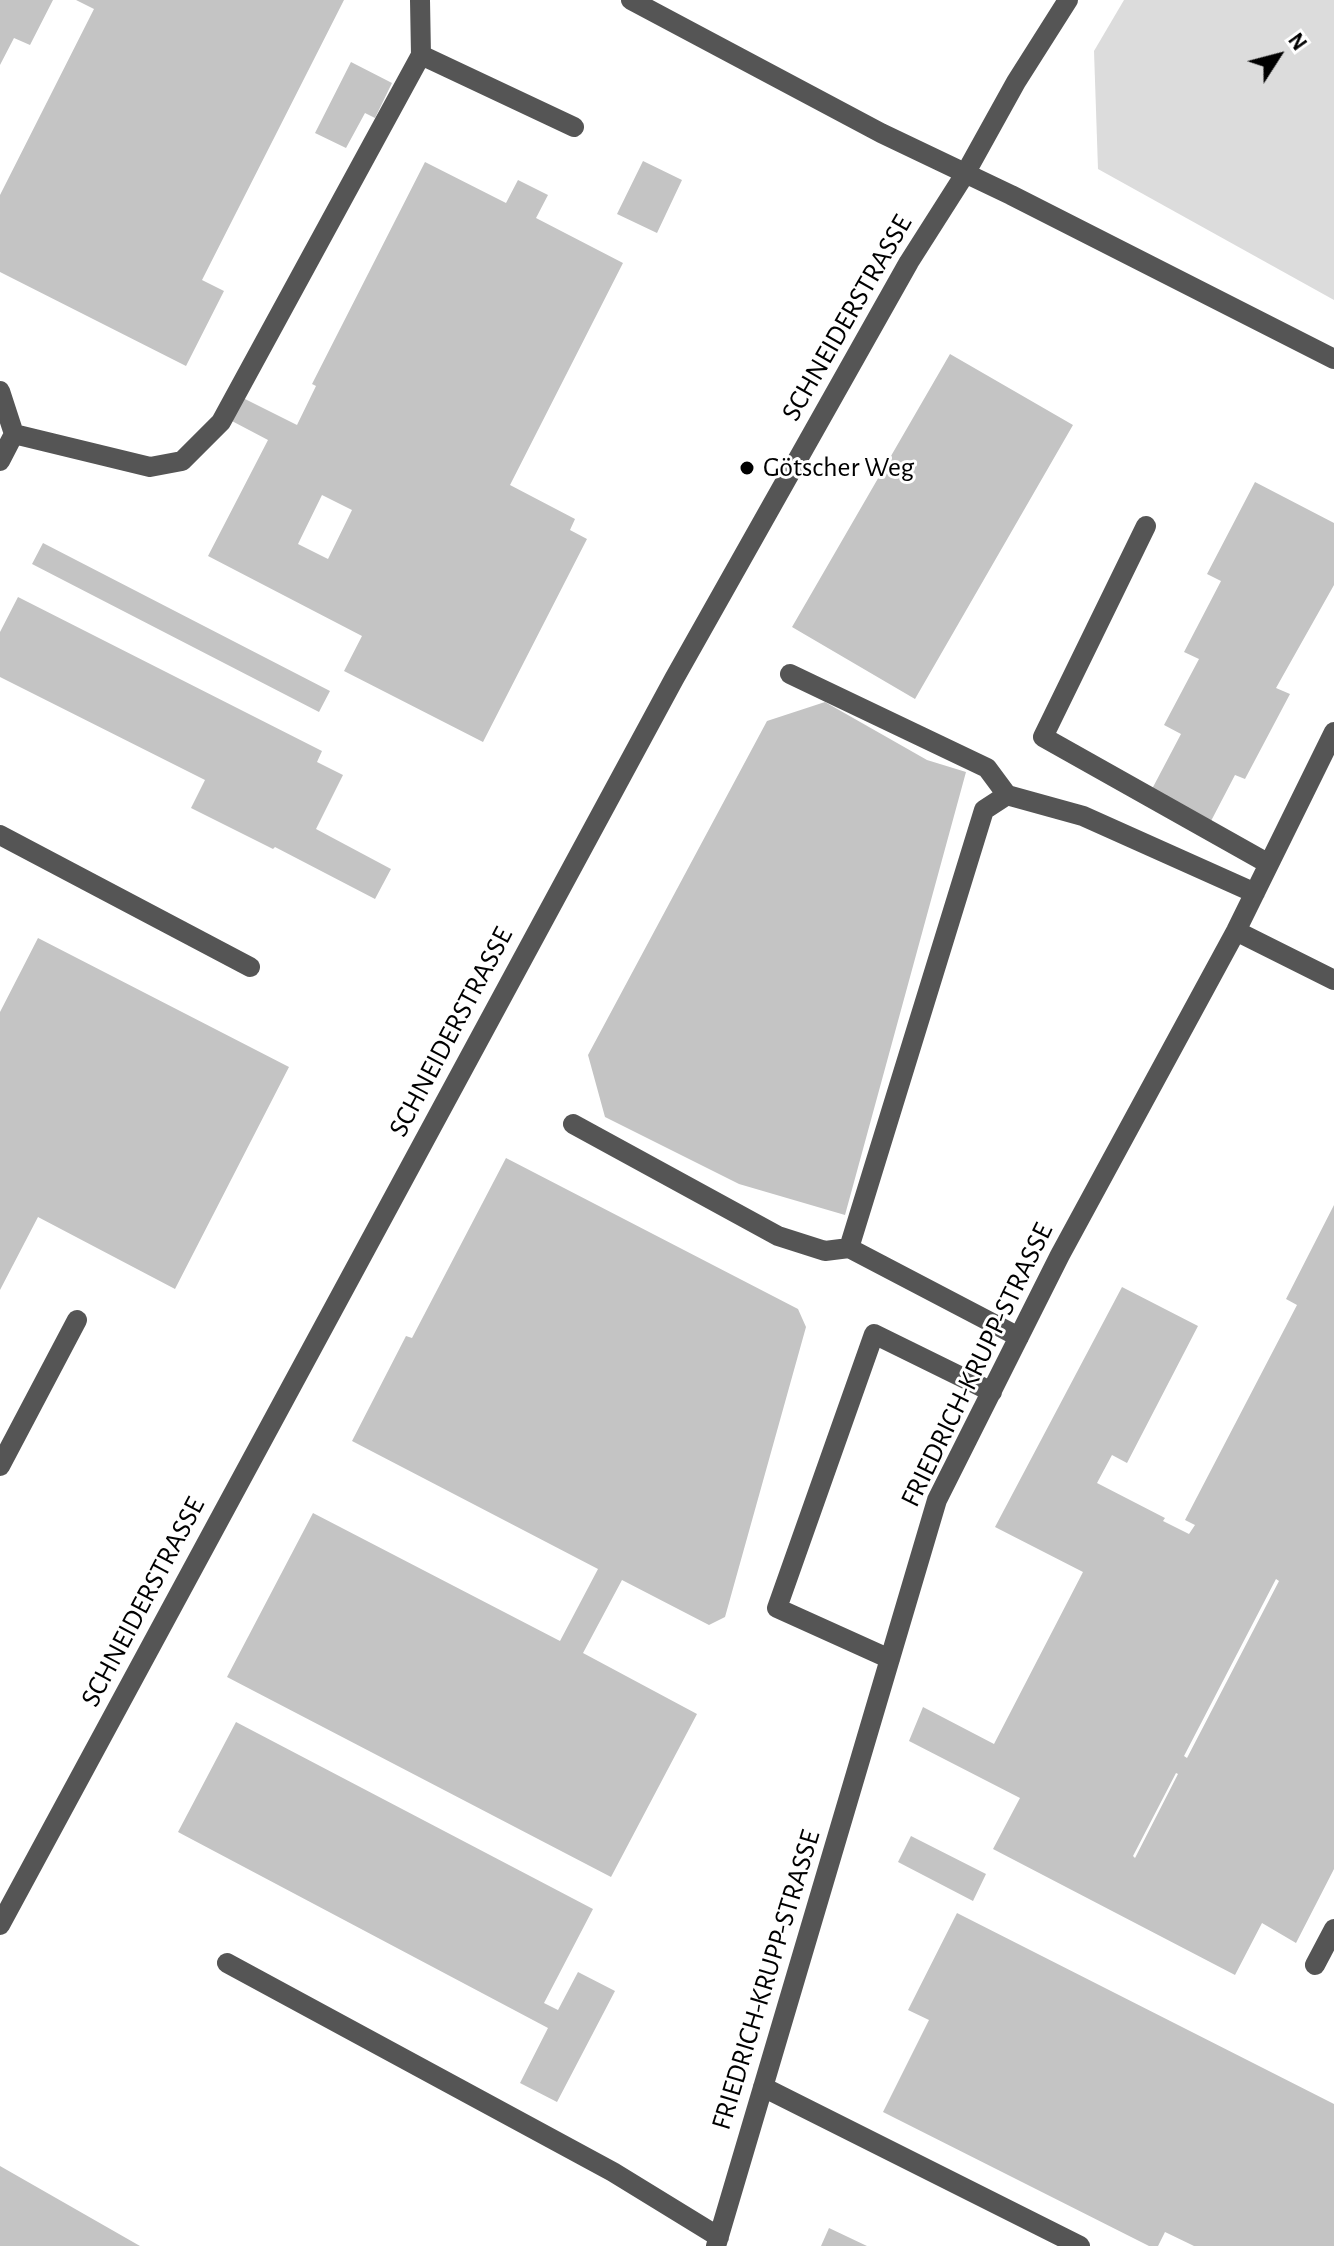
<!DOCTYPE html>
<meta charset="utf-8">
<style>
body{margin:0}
#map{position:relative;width:1334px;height:2246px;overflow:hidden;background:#fff;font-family:"Alegreya Sans",sans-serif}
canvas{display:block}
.north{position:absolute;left:1238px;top:16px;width:80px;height:80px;-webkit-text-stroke:6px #fff;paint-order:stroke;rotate:54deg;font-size:22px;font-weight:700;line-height:32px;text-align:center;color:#000}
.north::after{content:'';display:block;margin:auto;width:28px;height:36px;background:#000;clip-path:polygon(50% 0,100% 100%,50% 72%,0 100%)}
</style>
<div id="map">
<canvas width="1334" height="2246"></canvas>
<div class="north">N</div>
</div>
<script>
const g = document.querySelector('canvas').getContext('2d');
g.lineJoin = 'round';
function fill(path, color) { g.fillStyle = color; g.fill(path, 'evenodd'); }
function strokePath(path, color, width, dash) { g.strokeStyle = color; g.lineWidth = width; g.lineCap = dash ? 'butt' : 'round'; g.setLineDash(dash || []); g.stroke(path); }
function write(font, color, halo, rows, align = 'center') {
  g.font = font + ' "Alegreya Sans",sans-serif'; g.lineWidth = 6; g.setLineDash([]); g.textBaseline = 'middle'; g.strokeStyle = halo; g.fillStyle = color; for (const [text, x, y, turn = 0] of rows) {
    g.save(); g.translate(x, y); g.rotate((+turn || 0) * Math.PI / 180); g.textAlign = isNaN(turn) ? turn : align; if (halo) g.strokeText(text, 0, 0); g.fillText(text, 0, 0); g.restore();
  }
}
fill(new Path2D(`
 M 1124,0 L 1334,0 L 1334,300 L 1098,169 L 1094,51 Z`), '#dcdcdc');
fill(new Path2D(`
 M 0,0 L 53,0 L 30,45 L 14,38 L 0,65 Z
 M 76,0 L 344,0 L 202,280 L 224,291 L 186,366 L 0,272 L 0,195 L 94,9 Z
 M 351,62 L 392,83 L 375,118 L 365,113 L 346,148 L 315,133 Z
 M 643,161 L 682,180 L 657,233 L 617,214 Z
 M 425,162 L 506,203 L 518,180 L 548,195 L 536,218 L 623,263 L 510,485 L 575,519 L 570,530 L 587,539 L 483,742 L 344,671 L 362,636 L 208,556 L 268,440 L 230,420 L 241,397 L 297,425 L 316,386 L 312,384 ZM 322,495 L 352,510 L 328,559 L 298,544 Z
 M 950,354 L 1073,425 L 915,699 L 792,627 Z
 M 1255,482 L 1334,523 L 1334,585 L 1276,688 L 1290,694 L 1245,779 L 1235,775 L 1211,821 L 1152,789 L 1181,734 L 1164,725 L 1199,659 L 1184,652 L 1221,581 L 1207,574 Z
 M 43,543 L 330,691 L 319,712 L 32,564 Z
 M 18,597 L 322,751 L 317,762 L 343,775 L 316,829 L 391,869 L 375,899 L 275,847 L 273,849 L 191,808 L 205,780 L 0,677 L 0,632 Z
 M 825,702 L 927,760 L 966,772 L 845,1215 L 739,1184 L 605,1117 L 588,1055 L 767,721 Z
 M 38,938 L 289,1067 L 175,1289 L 38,1217 L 0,1290 L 0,1012 Z
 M 506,1158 L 798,1309 L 806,1327 L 725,1617 L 709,1625 L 622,1580 L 583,1653 L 697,1714 L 611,1877 L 227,1677 L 313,1513 L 560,1641 L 598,1569 L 352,1441 L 406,1336 L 412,1338 Z
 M 1334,1205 L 1334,1869 L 1296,1943 L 1262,1923 L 1235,1975 L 993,1849 L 1020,1798 L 909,1741 L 923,1707 L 994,1744 L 1083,1572 L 995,1527 L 1122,1287 L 1198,1326 L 1127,1463 L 1112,1455 L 1097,1483 L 1165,1518 L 1163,1521 L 1189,1534 L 1195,1525 L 1185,1520 L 1297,1305 L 1286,1299 ZM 1276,1579 L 1279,1581 L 1187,1758 L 1184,1756 ZM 1176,1773 L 1178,1774 L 1135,1858 L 1133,1856 Z
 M 236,1722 L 593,1909 L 544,2003 L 558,2010 L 578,1972 L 615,1991 L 557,2102 L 520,2083 L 548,2028 L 178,1832 Z
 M 911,1836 L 986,1874 L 973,1901 L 898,1862 Z
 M 957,1913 L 1334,2104 L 1334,2246 L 1194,2246 L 1165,2232 L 1158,2246 L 1149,2246 L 883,2112 L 929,2020 L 908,2010 Z
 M 0,2166 L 140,2246 L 0,2246 Z
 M 829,2228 L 867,2246 L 821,2246 Z`), '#c4c4c4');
strokePath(new Path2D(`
 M 631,0 L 881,133 L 1011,195 L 1334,359
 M 421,55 L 574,127
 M 0,391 L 14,434 L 0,461
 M 14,434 L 150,467 L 182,461 L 221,422 L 421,55 L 420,0
 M 1146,526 L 1043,737 L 1269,864
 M 790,674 L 987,768 L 1007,795
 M 0,835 L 250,967
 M 1236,931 L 1334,980
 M 573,1124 L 778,1236 L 825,1251 L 849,1248
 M 1019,1337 L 849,1248 L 984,810 L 1007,795 L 1083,816 L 1255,893
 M 0,1466 L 77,1320
 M 890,1659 L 777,1608 L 874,1334 L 992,1392
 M 0,1925 L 674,679 L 909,262 L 965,174 L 1016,82 L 1068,0
 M 227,1963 L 613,2172 L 719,2237
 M 1315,1965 L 1334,1929
 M 763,2087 L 1080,2246
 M 716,2246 L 937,1500 L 1060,1255 L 1236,931 L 1334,732`), '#555', 20);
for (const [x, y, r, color] of [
 [747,468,8,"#000"]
]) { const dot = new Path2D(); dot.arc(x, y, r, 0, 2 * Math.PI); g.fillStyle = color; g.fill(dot); strokePath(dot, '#fff', 3); }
write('28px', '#000', '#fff', [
 ["SCHNEIDERSTRASSE",847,318,-60],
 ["SCHNEIDERSTRASSE",451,1032,-62],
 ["FRIEDRICH-KRUPP-STRASSE",977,1365,-64],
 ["SCHNEIDERSTRASSE",143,1602,-62],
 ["FRIEDRICH-KRUPP-STRASSE",766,1980,-73]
]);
write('28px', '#000', '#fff', [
 ["Götscher Weg",763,468]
], 'left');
</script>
